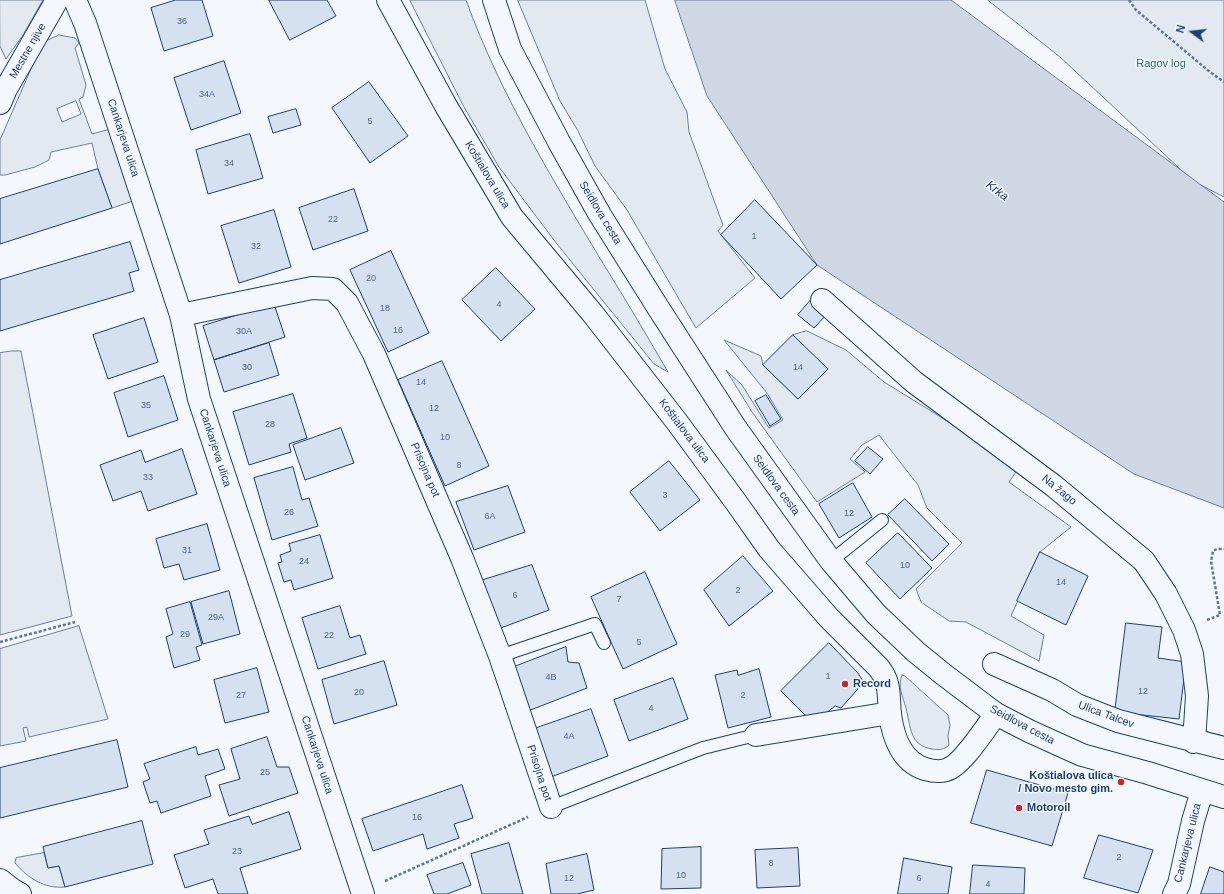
<!DOCTYPE html>
<meta charset="utf-8">
<style>
body{margin:0}
#map{position:relative;width:1224px;height:894px;overflow:hidden;background:#f4f7fb;font-family:Arial,sans-serif}
canvas{display:block}
.north{position:absolute;left:1172px;top:12px;width:40px;height:40px;-webkit-text-stroke:3px #f4f7fb;paint-order:stroke;rotate:285deg;font-size:11px;font-weight:700;line-height:16px;text-align:center;color:#1d3f73}
.north::after{content:'';display:block;margin:auto;width:14px;height:18px;background:#1d3f73;clip-path:polygon(50% 0,100% 100%,50% 72%,0 100%)}
</style>
<div id="map">
<canvas width="1224" height="894"></canvas>
<div class="north">N</div>
</div>
<script>
const g = document.querySelector('canvas').getContext('2d');
g.lineJoin = 'round';
function fill(path, color) { g.fillStyle = color; g.fill(path, 'evenodd'); }
function strokePath(path, color, width, dash) { g.strokeStyle = color; g.lineWidth = width; g.lineCap = dash ? 'butt' : 'round'; g.setLineDash(dash || []); g.stroke(path); }
function write(font, color, halo, rows, align = 'center') {
  g.font = font + ' Arial,sans-serif'; g.lineWidth = 3; g.setLineDash([]); g.textBaseline = 'middle'; g.strokeStyle = halo; g.fillStyle = color; for (const [text, x, y, turn = 0] of rows) {
    g.save(); g.translate(x, y); g.rotate((+turn || 0) * Math.PI / 180); g.textAlign = isNaN(turn) ? turn : align; if (halo) g.strokeText(text, 0, 0); g.fillText(text, 0, 0); g.restore();
  }
}
const green = new Path2D(`
 M 0,0 L 43,0 L 23,35 L 6,59 L 0,46 Z
 M 410,0 L 466,0 C 500,94 553,180 604,265 C 626,300 647,336 668,372 L 654,364 L 557,244 L 499,167 L 464,107 Z
 M 518,0 L 645,0 L 665,69 L 687,112 L 689,132 L 723,225 L 718,231 L 755,278 L 696,328 L 627,210 L 595,166 L 578,131 L 560,101 Z
 M 988,0 L 1224,0 L 1224,197 L 1193,181 L 1060,57 Z
 M 59,35 L 75,38 L 79,43 L 75,48 L 86,85 L 83,97 L 79,99 L 92,134 L 111,129 L 133,201 L 112,208 L 98,169 L 92,143 L 51,152 L 49,160 L 35,167 L 5,175 L 0,175 L 0,140 L 37,55 L 46,41 ZM 76,101 L 81,114 L 62,122 L 57,109 Z
 M 807,331 L 846,350 L 884,382 L 1020,466 L 1009,482 L 1071,527 L 1040,552 L 1011,616 L 1044,635 L 1039,661 L 966,622 L 949,621 L 921,602 L 916,589 L 962,543 L 927,508 L 918,485 L 879,435 L 862,445 L 850,459 L 865,472 L 817,502 L 752,412 L 726,370 L 742,385 L 769,428 L 783,420 L 767,393 L 724,340 L 761,356 L 763,365 L 798,399 L 827,369 L 793,335 Z
 M 12,351 L 21,351 L 72,616 L 0,635 L 0,353 Z
 M 79,626 L 108,719 L 29,737 L 27,727 L 23,728 L 26,741 L 0,746 L 0,649 Z
 M 902,675 L 905,676 L 948,715 L 950,725 L 948,736 L 949,745 C 944,750 939,750 932,749 C 909,745 911,727 906,708 C 903,697 897,686 902,675 Z
 M 44,853 L 48,868 L 59,866 L 65,887 C 44,889 28,878 15,863 L 16,858 Z`);
fill(green, '#e3e9f0');
strokePath(green, '#687fa3', 1);
const water = new Path2D(`
 M 675,0 L 951,0 L 1224,202 L 1224,508 L 1134,474 L 817,265 L 707,96 Z`);
fill(water, '#cfd7e4');
strokePath(water, '#687fa3', 1);
const building = new Path2D(`
 M 176,0 L 202,0 L 213,36 L 164,51 L 151,8 Z
 M 269,0 L 327,0 L 336,16 L 290,40 Z
 M 224,61 L 241,113 L 191,130 L 174,78 Z
 M 369,82 L 408,136 L 370,163 L 332,108 Z
 M 296,109 L 301,125 L 273,133 L 268,117 Z
 M 250,134 L 263,178 L 208,194 L 196,150 Z
 M 98,169 L 112,208 L 0,244 L 0,199 Z
 M 354,189 L 368,231 L 313,250 L 299,208 Z
 M 755,200 L 817,265 L 781,299 L 721,235 Z
 M 274,210 L 291,267 L 239,283 L 221,226 Z
 M 130,242 L 139,270 L 129,273 L 134,291 L 0,331 L 0,280 Z
 M 391,251 L 429,333 L 388,352 L 350,270 Z
 M 496,268 L 535,309 L 501,341 L 462,300 Z
 M 810,301 L 826,315 L 814,328 L 798,315 Z
 M 274,304 L 285,337 L 214,360 L 203,326 Z
 M 144,318 L 158,362 L 108,379 L 93,335 Z
 M 793,335 L 828,369 L 798,399 L 763,365 Z
 M 269,343 L 279,375 L 224,392 L 214,360 Z
 M 442,361 L 489,466 L 445,486 L 398,380 Z
 M 164,376 L 178,420 L 128,437 L 114,393 Z
 M 293,394 L 307,438 L 289,444 L 291,452 L 249,465 L 233,412 Z
 M 766,395 L 781,419 L 770,426 L 755,401 Z
 M 341,428 L 354,463 L 305,480 L 293,445 Z
 M 868,447 L 883,459 L 870,474 L 855,461 Z
 M 182,449 L 197,494 L 148,511 L 141,491 L 113,501 L 100,465 L 141,450 L 145,462 Z
 M 669,461 L 700,500 L 660,531 L 630,492 Z
 M 293,467 L 302,500 L 309,498 L 318,526 L 272,540 L 254,478 Z
 M 853,483 L 872,517 L 839,538 L 819,504 Z
 M 508,486 L 525,532 L 474,550 L 456,502 Z
 M 905,499 L 949,544 L 932,561 L 888,515 Z
 M 207,524 L 220,570 L 184,580 L 179,564 L 164,568 L 156,539 Z
 M 898,533 L 932,568 L 900,599 L 866,563 Z
 M 320,535 L 333,578 L 294,590 L 291,580 L 284,582 L 278,563 L 282,562 L 280,555 L 291,551 L 289,544 Z
 M 1040,552 L 1088,576 L 1066,625 L 1017,601 Z
 M 743,556 L 773,591 L 729,626 L 704,590 Z
 M 532,565 L 549,610 L 498,629 L 480,581 Z
 M 645,572 L 677,644 L 623,669 L 591,597 Z
 M 229,591 L 240,634 L 203,644 L 191,602 Z
 M 190,602 L 202,645 L 196,647 L 200,660 L 174,668 L 166,637 L 173,634 L 166,609 Z
 M 340,606 L 350,638 L 360,635 L 366,654 L 318,669 L 302,618 Z
 M 1126,623 L 1162,627 L 1158,658 L 1186,662 L 1179,719 L 1115,712 Z
 M 829,643 L 858,673 L 863,681 L 857,690 L 841,708 L 835,706 L 821,717 L 807,717 L 781,691 Z
 M 566,647 L 568,662 L 579,663 L 587,688 L 528,711 L 514,667 Z
 M 384,661 L 397,705 L 334,724 L 322,680 Z
 M 257,668 L 269,712 L 225,723 L 214,680 Z
 M 759,669 L 771,717 L 728,728 L 715,675 L 737,670 L 738,675 Z
 M 673,678 L 688,719 L 629,741 L 614,700 Z
 M 591,709 L 608,756 L 548,778 L 534,729 Z
 M 267,737 L 277,767 L 289,767 L 298,793 L 229,816 L 219,785 L 240,779 L 231,749 Z
 M 117,740 L 128,787 L 0,818 L 0,768 Z
 M 196,747 L 198,755 L 218,749 L 225,769 L 205,776 L 211,796 L 161,813 L 157,801 L 150,803 L 143,782 L 150,779 L 144,764 Z
 M 987,770 L 1068,793 L 1052,846 L 971,823 Z
 M 462,785 L 473,818 L 454,824 L 459,838 L 427,849 L 423,834 L 373,851 L 362,819 Z
 M 289,812 L 301,849 L 240,868 L 248,894 L 218,894 L 213,879 L 185,888 L 174,855 L 209,844 L 204,830 L 249,816 L 252,824 Z
 M 142,821 L 153,864 L 65,887 L 59,866 L 48,868 L 43,847 Z
 M 1099,835 L 1153,850 L 1138,893 L 1084,878 Z
 M 509,843 L 523,894 L 482,894 L 471,854 Z
 M 701,847 L 701,888 L 661,889 L 662,849 Z
 M 798,848 L 800,886 L 757,888 L 755,850 Z
 M 587,854 L 594,890 L 577,894 L 551,894 L 546,864 Z
 M 904,858 L 952,867 L 948,894 L 898,894 Z
 M 463,863 L 471,885 L 447,894 L 434,894 L 427,875 Z
 M 973,865 L 1025,868 L 1024,894 L 970,894 Z
 M 1210,867 L 1224,872 L 1224,894 L 1201,894 Z`);
fill(building, '#d5e0f0');
strokePath(building, '#1d3f73', 1);
const service = new Path2D(`
 M 831,561 L 882,520
 M 500,656 L 595,624 L 604,643
 M 551,807 L 703,748 L 756,735`);
const minor = new Path2D(`
 M 75,0 L 85,23 L 181,315 L 199,399 L 363,894
 M 388,0 L 446,106 L 512,217 L 593,314 L 677,422 L 738,505 L 769,549 L 829,618 L 879,668 C 891,683 888,696 890,714 C 893,737 902,762 925,769 C 932,771 940,772 946,770 C 962,766 986,727 996,714
 M 0,103 L 6,89 L 57,0
 M 822,300 L 914,382 L 1054,486 L 1144,561 L 1166,594 L 1184,630 L 1192,654 L 1197,696 L 1194,742
 M 181,315 L 312,288 L 333,289 L 347,303 L 374,354 L 462,558 L 500,656 L 551,807
 M 994,664 L 1052,690 L 1077,705 L 1118,721 L 1224,748
 M 756,735 L 890,713
 M 0,880 L 13,890 L 20,894
 M 1174,894 L 1179,884 L 1193,821 L 1202,791`);
const tertiary = new Path2D(`
 M 494,0 L 510,49 L 559,142 L 600,215 L 657,306 L 735,427 L 831,561 L 876,614 L 916,652 L 943,674 L 996,714 L 1029,731 L 1082,755 L 1148,773 L 1224,797`);
strokePath(service, '#1d3f73', 14);
strokePath(minor, '#1d3f73', 24);
strokePath(tertiary, '#1d3f73', 24);
strokePath(new Path2D(`
 M 1129,0 L 1136,10 L 1210,72 L 1224,82
 M 1207,620 L 1220,615 L 1211,561 L 1213,551 L 1217,549 L 1224,549
 M 0,642 L 75,622
 M 385,881 L 528,817`), '#5e769c', 2.5, [3, 2]);
strokePath(service, '#f4f7fb', 12);
strokePath(minor, '#f4f7fb', 22);
strokePath(tertiary, '#f4f7fb', 22);
for (const [x, y, r, color] of [
 [845,684,4,"#c62828"],
 [1121,782,4,"#c62828"],
 [1019,808,4,"#c62828"]
]) { const dot = new Path2D(); dot.arc(x, y, r, 0, 2 * Math.PI); g.fillStyle = color; g.fill(dot); strokePath(dot, '#f4f7fb', 1.5); }
write('9px', '#4b6792', null, [
 ["36",182,22],
 ["34A",207,95],
 ["5",370,122],
 ["34",229,164],
 ["22",333,220],
 ["1",754,237],
 ["32",256,247],
 ["20",371,279],
 ["4",499,305],
 ["18",385,309],
 ["16",398,331],
 ["30A",244,332],
 ["30",247,368],
 ["14",798,368],
 ["14",421,383],
 ["35",146,406],
 ["12",434,409],
 ["28",270,425],
 ["10",445,438],
 ["8",459,466],
 ["33",148,478],
 ["3",665,496],
 ["26",289,513],
 ["12",849,514],
 ["6A",490,517],
 ["31",187,551],
 ["24",304,562],
 ["10",905,566],
 ["14",1061,583],
 ["2",738,591],
 ["6",515,596],
 ["7",619,600],
 ["29A",216,618],
 ["29",185,635],
 ["22",329,636],
 ["5",639,643],
 ["1",828,677],
 ["4B",551,678],
 ["12",1143,692],
 ["20",359,693],
 ["27",241,696],
 ["2",743,696],
 ["4",651,709],
 ["4A",569,737],
 ["25",265,773],
 ["16",417,818],
 ["23",237,852],
 ["2",1119,858],
 ["8",771,864],
 ["10",681,876],
 ["12",569,879],
 ["6",919,879],
 ["4",988,885]
]);
write('11px', '#1d3f73', '#f4f7fb', [
 ["Mestne njive",28,51,-60],
 ["Cankarjeva ulica",123,138,72],
 ["Koštialova ulica",487,175,59],
 ["Seidlova cesta",600,213,59],
 ["Koštialova ulica",684,431,53],
 ["Cankarjeva ulica",215,448,72],
 ["Prisojna pot",425,470,67],
 ["Seidlova cesta",776,485,54],
 ["Na žago",1059,490,39],
 ["Ulica Talcev",1106,715,20],
 ["Seidlova cesta",1022,725,28],
 ["Cankarjeva ulica",317,755,72],
 ["Prisojna pot",539,773,72],
 ["Cankarjeva ulica",1188,843,-76]
]);
write('11px', '#2c6c60', '#f4f7fb', [
 ["Ragov log",1161,64]
]);
write('bold 11px', '#1d3f73', '#f4f7fb', [
 ["Record",853,684],
 ["Koštialova ulica",1113,776,"right"],
 ["/ Novo mesto gim.",1113,789,"right"],
 ["Motoroil",1027,808]
], 'left');
write('italic 12px', '#1d3f73', '#f4f7fb', [
 ["Krka",997,191,37]
]);
</script>
